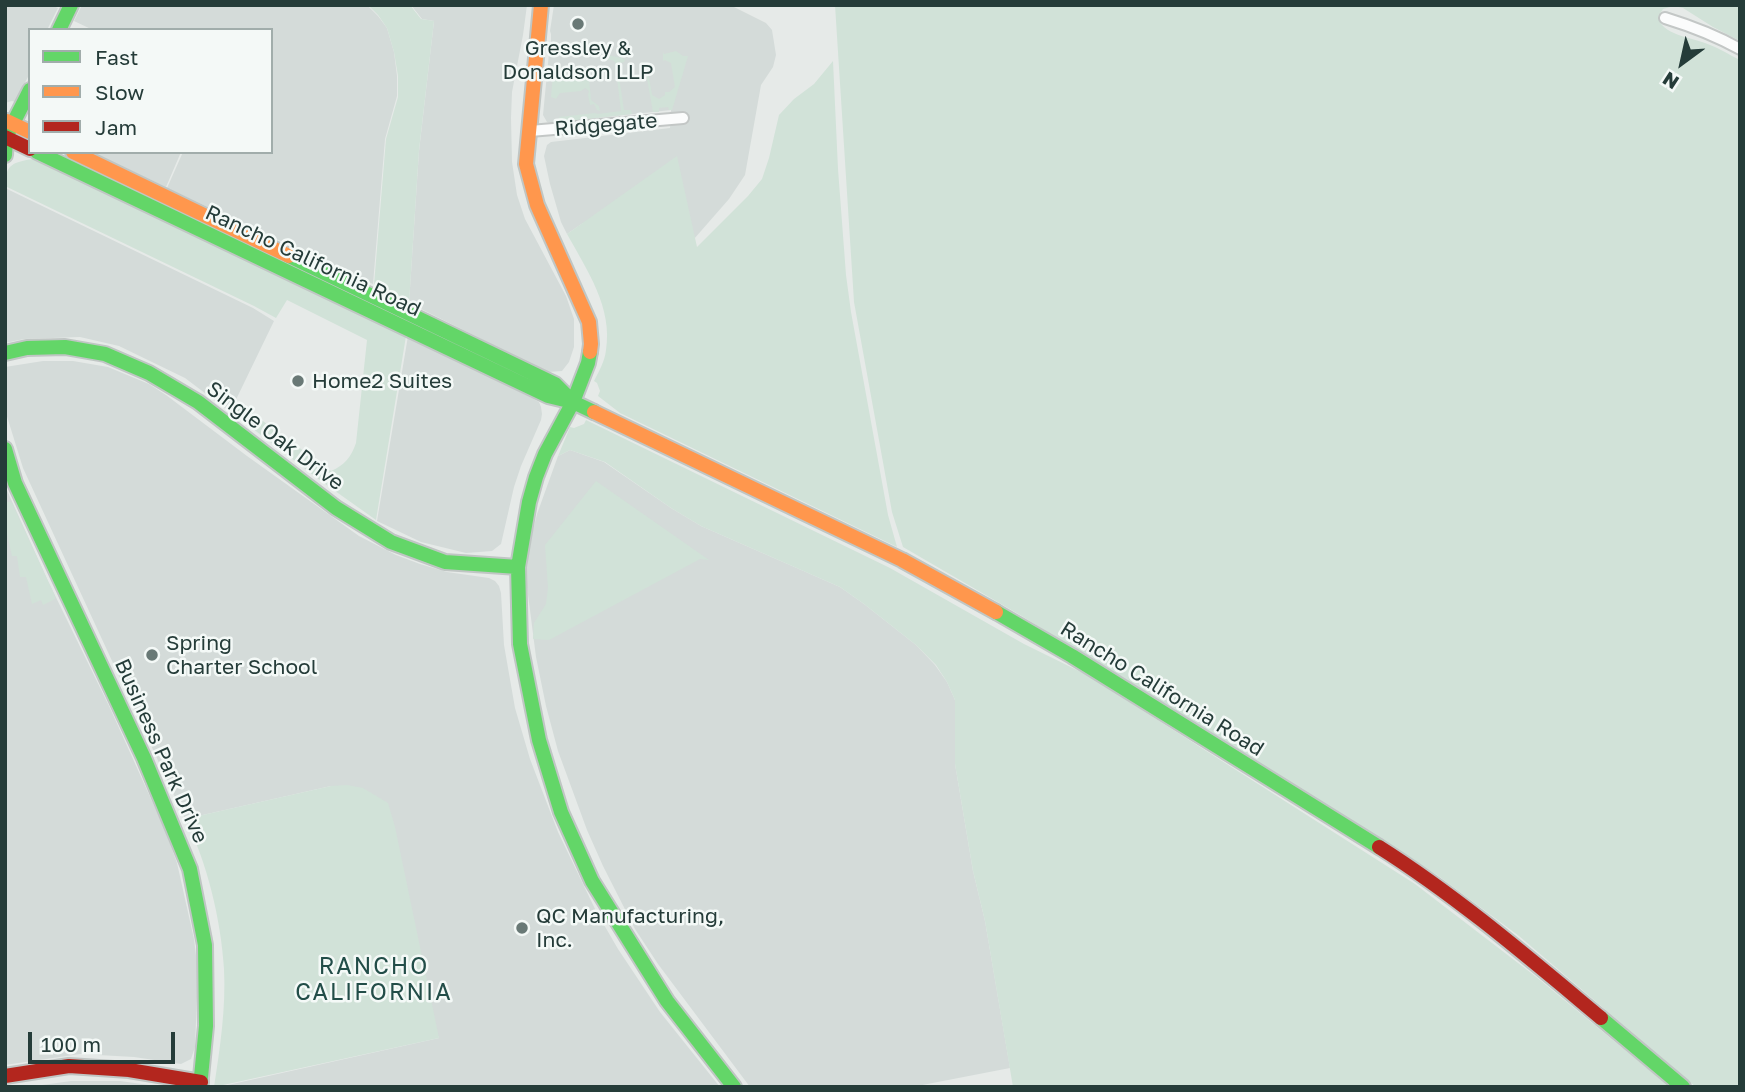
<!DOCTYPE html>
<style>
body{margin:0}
#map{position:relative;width:1745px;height:1092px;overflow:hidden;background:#e6eae8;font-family:"Golos Text",sans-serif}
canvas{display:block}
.frame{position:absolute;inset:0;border:7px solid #253c39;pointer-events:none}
.legend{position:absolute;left:28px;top:28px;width:245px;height:126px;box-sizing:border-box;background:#f4f9f7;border:2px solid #a1adab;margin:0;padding:9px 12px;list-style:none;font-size:21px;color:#253c39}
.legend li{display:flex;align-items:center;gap:14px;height:35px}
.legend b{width:35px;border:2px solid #a1adab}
.north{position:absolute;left:1647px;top:28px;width:70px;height:70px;-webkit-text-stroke:5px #f4f9f7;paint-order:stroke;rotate:213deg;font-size:19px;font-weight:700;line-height:28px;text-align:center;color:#253c39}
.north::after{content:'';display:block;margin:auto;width:24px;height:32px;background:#253c39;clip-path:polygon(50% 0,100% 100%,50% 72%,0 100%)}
.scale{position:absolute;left:28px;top:1032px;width:147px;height:32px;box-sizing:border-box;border:4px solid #253c39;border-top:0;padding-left:9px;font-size:21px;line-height:24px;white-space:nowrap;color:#253c39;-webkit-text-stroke:5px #f4f9f7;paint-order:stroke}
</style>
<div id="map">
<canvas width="1745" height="1092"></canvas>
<div class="frame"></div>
<ul class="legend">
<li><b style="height:9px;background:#63d668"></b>Fast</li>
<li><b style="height:9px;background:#ff974d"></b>Slow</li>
<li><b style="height:9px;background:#b3261e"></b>Jam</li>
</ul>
<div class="north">N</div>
<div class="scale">100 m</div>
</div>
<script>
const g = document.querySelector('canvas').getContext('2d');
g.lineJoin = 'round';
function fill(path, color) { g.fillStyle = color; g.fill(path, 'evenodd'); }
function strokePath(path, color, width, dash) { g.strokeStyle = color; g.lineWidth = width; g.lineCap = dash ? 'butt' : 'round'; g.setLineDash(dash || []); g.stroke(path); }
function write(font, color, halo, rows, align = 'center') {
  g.font = font + ' "Golos Text",sans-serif'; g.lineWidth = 5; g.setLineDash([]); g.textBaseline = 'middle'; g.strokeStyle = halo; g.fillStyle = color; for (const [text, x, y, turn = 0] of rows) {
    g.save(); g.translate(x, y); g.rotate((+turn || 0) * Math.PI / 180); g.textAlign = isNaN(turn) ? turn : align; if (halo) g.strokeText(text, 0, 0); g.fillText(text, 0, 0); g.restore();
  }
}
fill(new Path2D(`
 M 5,5 L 51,5 L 58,8 L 47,30 L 30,30 L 30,73 L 15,102 L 12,101 L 5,103 Z
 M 82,5 L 367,5 L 378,16 L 387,28 L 394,52 L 397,76 L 397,96 L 385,139 L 373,284 L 167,188 L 183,152 L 271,152 L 271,30 L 93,30 L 74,21 Z
 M 411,5 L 527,5 L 523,35 L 512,92 L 511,118 L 512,162 L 517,195 L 525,219 L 566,296 L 574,319 L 574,347 L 569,362 L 562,371 L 548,372 L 409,303 L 419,151 L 434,21 L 422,19 Z
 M 554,5 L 730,5 L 766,23 L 772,30 L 776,55 L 773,67 L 761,85 L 745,175 L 729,199 L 694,239 L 583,223 L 567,234 L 561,222 L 550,184 L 544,156 L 547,145 L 551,142 L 670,128 L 671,110 L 551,123 L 547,122 L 543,115 L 549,53 L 551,49 L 551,34 L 550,31 Z
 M 92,152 L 181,152 L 166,187 Z
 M 5,188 L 253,308 L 274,321 L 230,412 L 185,378 L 119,346 L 80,337 L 24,339 L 5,343 Z
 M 408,336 L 532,398 L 539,402 L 541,407 L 542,414 L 541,420 L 521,466 L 514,487 L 501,544 L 492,551 L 466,553 L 421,542 L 377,521 Z
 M 43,361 L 73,361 L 108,367 L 149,384 L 166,395 L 247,456 L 359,536 L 396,555 L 420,564 L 447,572 L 489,578 L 495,581 L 499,586 L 501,593 L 504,645 L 515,708 L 530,759 L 558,832 L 596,911 L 618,949 L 660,1012 L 720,1087 L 219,1087 L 439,1038 L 331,786 L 185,819 L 23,468 L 5,410 L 5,367 Z
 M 570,450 L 604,462 L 671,508 L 701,526 L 840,587 L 864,604 L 916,645 L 935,665 L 947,682 L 955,700 L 955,764 L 973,871 L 985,921 L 1010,1068 L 912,1087 L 750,1087 L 658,964 L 635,929 L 603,866 L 587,830 L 558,751 L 546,706 L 536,657 L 526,579 L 529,546 L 537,514 L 558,456 Z
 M 5,486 L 48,581 L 110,708 L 165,830 L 177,863 L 194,939 L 198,972 L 195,1047 L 191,1059 L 181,1064 L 134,1057 L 80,1054 L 5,1065 Z
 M 71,1081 L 120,1081 L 163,1087 L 28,1087 Z`), '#d4dbd9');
fill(new Path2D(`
 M 368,5 L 410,5 L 421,19 L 434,21 L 419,150 L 409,303 L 374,285 L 386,139 L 398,97 L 398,76 L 394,52 L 387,28 L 378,15 Z
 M 835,5 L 1740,5 L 1740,41 L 1713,27 L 1683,8 L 1674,6 L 1663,9 L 1658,17 C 1662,35 1690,37 1705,43 C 1717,47 1728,54 1740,60 L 1740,1087 L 1696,1087 L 1519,936 L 1437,875 L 1020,615 L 903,547 L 892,512 L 854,302 Z
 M 676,51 L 683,56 L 688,56 L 672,110 L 669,110 L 668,107 L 659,108 L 659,112 L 653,112 L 646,73 L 648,72 L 652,95 L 659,99 L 665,95 L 665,92 L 669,92 L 675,87 L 671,63 L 665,60 L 663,61 L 663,52 L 664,54 Z
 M 607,55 L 622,58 L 625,60 L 624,62 L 617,64 L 624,110 L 631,110 L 632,114 L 560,122 L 559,117 L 595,113 L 598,114 L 621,111 L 615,62 L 612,60 L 607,60 L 606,57 Z
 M 833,61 L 838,169 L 846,275 L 851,312 L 888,515 L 897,547 L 620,413 L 598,396 L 600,391 L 597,383 L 594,381 C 599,371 605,361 606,350 C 613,308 587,270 567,234 L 677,156 L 697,247 L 748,196 L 762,179 L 769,158 L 779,115 L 794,99 L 814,84 Z
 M 559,72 L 559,77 L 575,79 L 581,78 L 582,76 L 589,78 L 591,100 L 599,106 L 600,111 L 597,110 L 594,104 L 590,105 L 588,95 L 589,91 L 585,88 L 581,91 L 560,93 L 556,99 L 551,97 L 553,74 Z
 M 33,159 L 406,336 L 376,520 L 321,481 L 231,412 L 237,402 L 331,471 C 345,465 351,457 356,443 L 367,340 L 287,300 L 276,318 L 254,306 L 5,186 C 5,164 14,162 33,159 Z
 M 586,420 L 890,568 L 1024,644 L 1087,675 L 1415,884 L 1535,976 L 1670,1087 L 1013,1087 L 985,921 L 973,871 L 955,764 L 955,700 L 947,682 L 936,665 L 916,645 L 864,604 L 840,587 L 701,526 L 671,508 L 605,462 L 570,450 L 558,456 L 570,427 L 574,428 L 584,424 Z
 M 596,481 L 709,560 L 700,559 L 549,640 L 533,639 L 534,623 L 546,604 L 548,588 L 545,545 Z
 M 5,502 L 11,502 L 12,503 L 55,596 L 55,599 L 43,605 L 41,600 L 32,604 L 26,577 L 20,577 L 17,556 L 12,556 L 7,534 L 5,534 Z
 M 347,785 L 363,788 L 388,803 L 395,827 L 439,1038 L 214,1087 C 220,1048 226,1008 224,969 C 221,920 207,861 185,819 L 331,786 Z`), '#d1e2d8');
const street = new Path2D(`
 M 1665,18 C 1691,26 1715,35 1740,49
 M 530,131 L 683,118`);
const fast = new Path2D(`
 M 59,30 L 71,5
 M 5,139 L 30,90
 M 37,152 L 548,396 L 573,402 L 594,412
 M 5,155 L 6,138
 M 289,256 L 555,384 L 572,401
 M 590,352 L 588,363 L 573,402 L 545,454 L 536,477 L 529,502 L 518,567 L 520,644 L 539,740 L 561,812 L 592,881 L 667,1001 L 734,1087
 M 5,353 L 27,348 L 65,347 L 105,354 L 149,373 L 198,402 L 336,508 L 391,542 L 445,562 L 518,567
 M 5,449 L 15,483 L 144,758 L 190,869 L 205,945 L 206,1026 L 200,1087
 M 996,612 L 1072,656 L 1379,847
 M 1601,1018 L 1683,1087`);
const slow = new Path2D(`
 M 541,5 L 526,164 L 537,205 L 589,322 L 591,344 L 590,352
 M 7,121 L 30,132
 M 73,152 L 289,256
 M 594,412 L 902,560 L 996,612`);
const jam = new Path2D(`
 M 5,137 L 30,149
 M 1379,847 C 1458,897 1529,958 1601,1018
 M 5,1076 L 69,1066 L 129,1070 L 201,1082`);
strokePath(street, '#c3c7c6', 14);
strokePath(fast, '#c0c6c4', 18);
strokePath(slow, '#c0c6c4', 18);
strokePath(jam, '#c0c6c4', 18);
strokePath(street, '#fbfcfc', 10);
strokePath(fast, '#63d668', 14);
strokePath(slow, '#ff974d', 14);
strokePath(jam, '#b3261e', 14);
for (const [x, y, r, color] of [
 [578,24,7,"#697976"],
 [298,381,7,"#697976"],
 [152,655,7,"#697976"],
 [522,928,7,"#697976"]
]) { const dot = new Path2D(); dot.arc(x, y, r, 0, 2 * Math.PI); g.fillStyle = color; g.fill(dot); strokePath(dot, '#f4f9f7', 2.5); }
write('21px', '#253c39', '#f4f9f7', [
 ["Gressley &",578,48,"center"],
 ["Donaldson LLP",578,72,"center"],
 ["Home2 Suites",312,381],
 ["Spring",166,643],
 ["Charter School",166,667],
 ["QC Manufacturing,",536,916],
 ["Inc.",536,940]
], 'left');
write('21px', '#253c39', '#f4f9f7', [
 ["Ridgegate",606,125,-5],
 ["Rancho California Road",313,261,25],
 ["Single Oak Drive",275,436,37],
 ["Rancho California Road",1162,689,32],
 ["Business Park Drive",161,751,66]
]);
g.letterSpacing = '2px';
write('23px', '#224d48', '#f4f9f7', [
 ["RANCHO",374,967],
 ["CALIFORNIA",374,993]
]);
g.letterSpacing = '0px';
</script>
